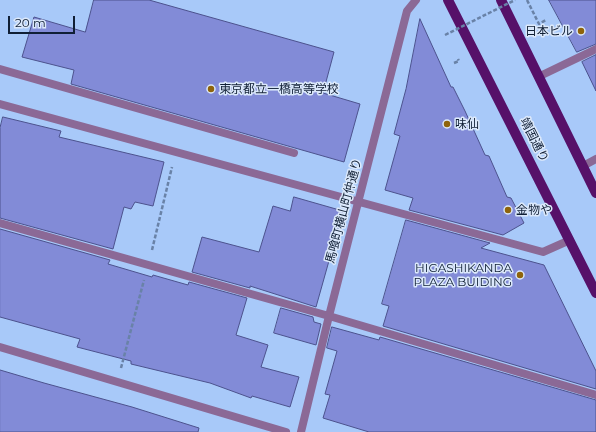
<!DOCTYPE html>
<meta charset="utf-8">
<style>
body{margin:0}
#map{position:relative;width:596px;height:432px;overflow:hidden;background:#a8c9f9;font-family:Montserrat,sans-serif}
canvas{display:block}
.scale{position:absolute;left:8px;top:16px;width:67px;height:18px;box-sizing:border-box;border:2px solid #101f35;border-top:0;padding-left:5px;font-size:12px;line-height:14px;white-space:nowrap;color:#101f35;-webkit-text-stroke:3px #dce9fb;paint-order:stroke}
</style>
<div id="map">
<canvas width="596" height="432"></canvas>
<div class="scale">20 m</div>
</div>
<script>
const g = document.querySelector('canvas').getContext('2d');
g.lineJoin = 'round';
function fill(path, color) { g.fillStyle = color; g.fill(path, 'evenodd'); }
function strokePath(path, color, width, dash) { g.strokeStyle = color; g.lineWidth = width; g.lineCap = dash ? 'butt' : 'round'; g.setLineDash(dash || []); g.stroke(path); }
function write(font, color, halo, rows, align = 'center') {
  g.font = font + ' Montserrat,"Noto Sans JP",sans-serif'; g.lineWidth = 3; g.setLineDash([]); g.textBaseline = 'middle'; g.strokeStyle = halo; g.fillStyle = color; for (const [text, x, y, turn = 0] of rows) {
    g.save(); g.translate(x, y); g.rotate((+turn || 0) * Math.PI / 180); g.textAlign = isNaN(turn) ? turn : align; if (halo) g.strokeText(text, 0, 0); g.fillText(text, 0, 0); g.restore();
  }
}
const building = new Path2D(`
 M 94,0 L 149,0 L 334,52 L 323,93 L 360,104 L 344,162 L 71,84 L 74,70 L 22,57 L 34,17 L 85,32 Z
 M 549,0 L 596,0 L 596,44 L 577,52 Z
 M 420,19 L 451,87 L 453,87 L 465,111 L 485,155 L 489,156 L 507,197 L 511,198 L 524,223 L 503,235 L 409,210 L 413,198 L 385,190 L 400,136 L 394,134 L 406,89 Z
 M 596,55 L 596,91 L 582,62 Z
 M 3,117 L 61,131 L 59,137 L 164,162 L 153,206 L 135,202 L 131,209 L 124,207 L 113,249 L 0,218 L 0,128 Z
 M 294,197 L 343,211 L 316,307 L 250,286 L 250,288 L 192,272 L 202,237 L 259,252 L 273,206 L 290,211 Z
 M 406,220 L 490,243 L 481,248 L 544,265 L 596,371 L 596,389 L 383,326 L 389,306 L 382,304 Z
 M 0,229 L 110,260 L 108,264 L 152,277 L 153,275 L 188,285 L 189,282 L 247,298 L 236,335 L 268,345 L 261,367 L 299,377 L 290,407 L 252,396 L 251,398 L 210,383 L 131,364 L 131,361 L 77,347 L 80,339 L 0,317 Z
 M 281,308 L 313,317 L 314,322 L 321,324 L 316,345 L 274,333 Z
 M 332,327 L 379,340 L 380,337 L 596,400 L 596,432 L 369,432 L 323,418 L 330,395 L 325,394 L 337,351 L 327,348 Z
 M 0,370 L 44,383 L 132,407 L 199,428 L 198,432 L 0,432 Z`);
fill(building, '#828bd7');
strokePath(building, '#4c528d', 1);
strokePath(new Path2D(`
 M 527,0 L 539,24 L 546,20
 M 454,63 L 459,61 L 458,59
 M 152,250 L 172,167
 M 121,368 L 144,280`), '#6982a7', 2.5, [4, 2]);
strokePath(new Path2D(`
 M 0,69 L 294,153
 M 583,166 L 596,159`), '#8b6996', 8);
strokePath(new Path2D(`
 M 540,76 L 596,49
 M 0,104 L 543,252 L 570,240
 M 0,223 L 329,316 L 596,395
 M 0,347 L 286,432
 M 301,432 L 329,316 L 407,11 L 416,0`), '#8b6996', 8);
strokePath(new Path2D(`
 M 448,0 L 596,293
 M 501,0 L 596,193`), '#561169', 10);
strokePath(new Path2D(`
 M 445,35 L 515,0`), '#6982a7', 2.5, [4, 2]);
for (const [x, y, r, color] of [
 [581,31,4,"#8f640b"],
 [211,89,4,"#8f640b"],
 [447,124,4,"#8f640b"],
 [508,210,4,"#8f640b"],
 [520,275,4,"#8f640b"]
]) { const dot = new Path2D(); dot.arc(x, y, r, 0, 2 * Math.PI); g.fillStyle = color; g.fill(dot); strokePath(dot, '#dce9fb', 1.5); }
write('12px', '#101f35', '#dce9fb', [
 ["日本ビル",573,31,"right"],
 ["東京都立一橋高等学校",219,89],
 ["味仙",455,124],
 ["金物や",516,210],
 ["HIGASHIKANDA",512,268,"right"],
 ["PLAZA BUIDING",512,282,"right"]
], 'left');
write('12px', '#101f35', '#dce9fb', [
 ["靖国通り",534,140,63],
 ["馬喰町横山町仲通り",344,211,-75]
]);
</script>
